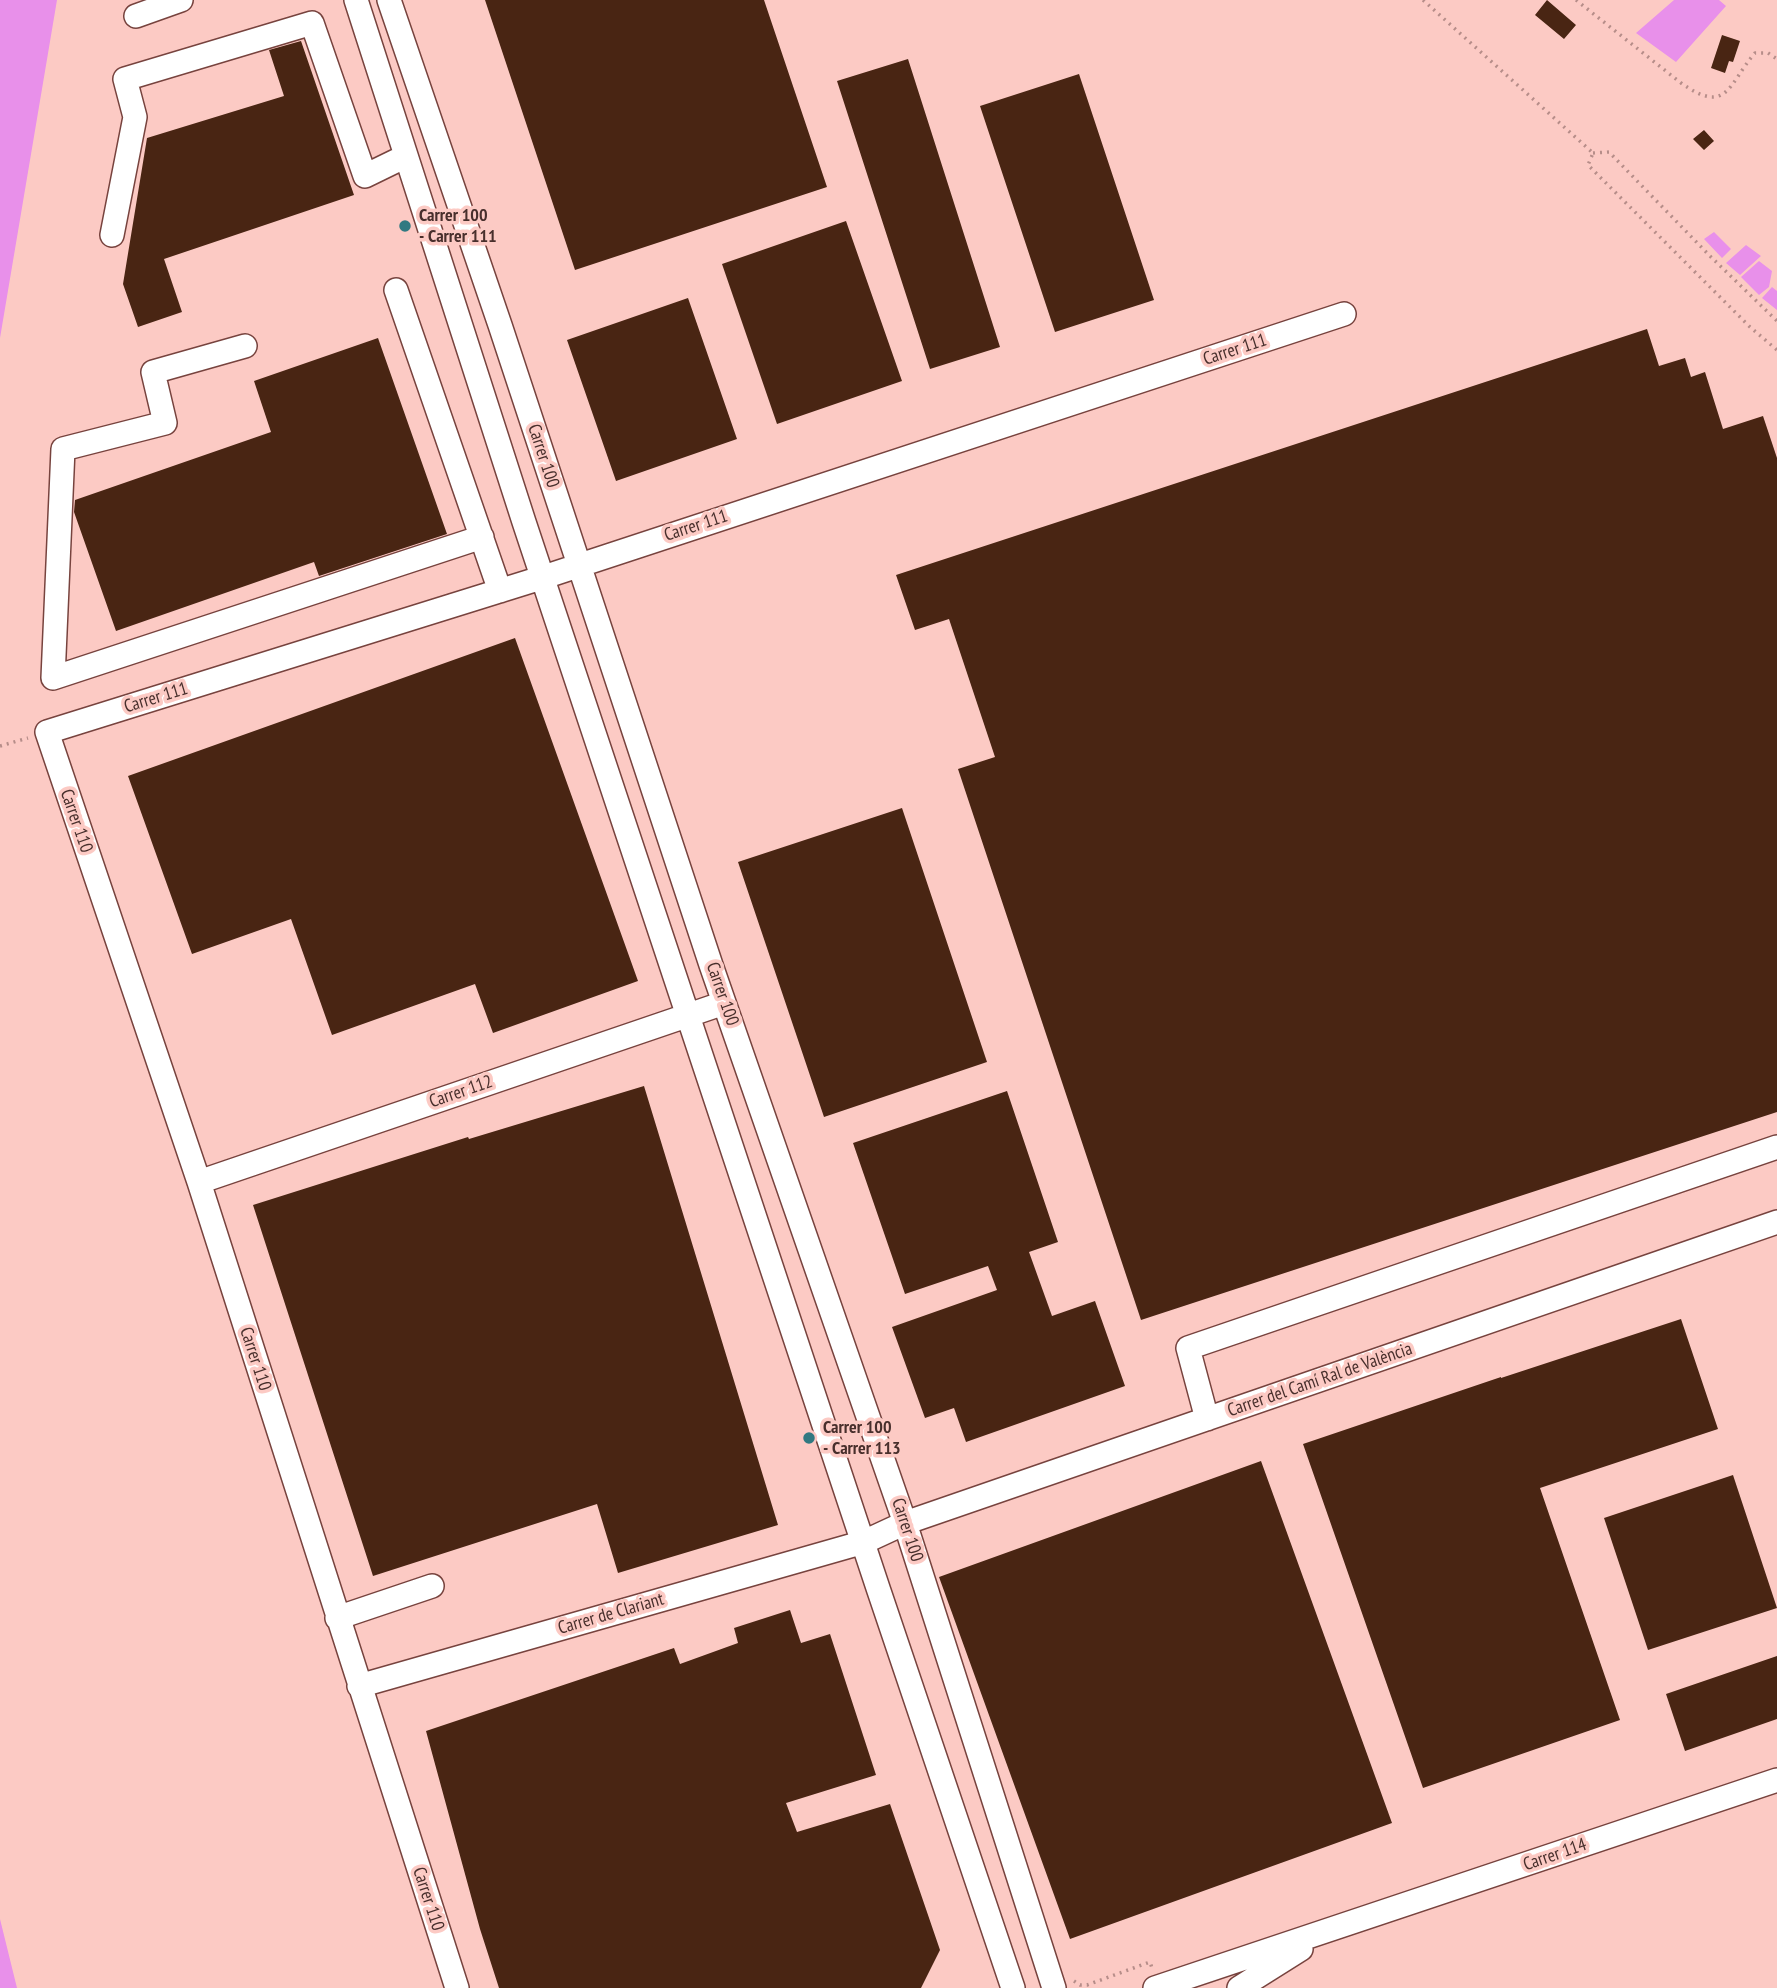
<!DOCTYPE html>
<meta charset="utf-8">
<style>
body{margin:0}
canvas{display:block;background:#fccac4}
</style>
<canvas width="1777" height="1988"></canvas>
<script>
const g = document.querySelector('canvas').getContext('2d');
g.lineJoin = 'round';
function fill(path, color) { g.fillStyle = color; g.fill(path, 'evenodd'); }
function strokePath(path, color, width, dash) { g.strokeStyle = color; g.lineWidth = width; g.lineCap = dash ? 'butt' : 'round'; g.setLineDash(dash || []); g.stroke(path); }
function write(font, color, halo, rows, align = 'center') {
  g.font = font + ' "PT Sans Narrow",sans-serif'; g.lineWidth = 7; g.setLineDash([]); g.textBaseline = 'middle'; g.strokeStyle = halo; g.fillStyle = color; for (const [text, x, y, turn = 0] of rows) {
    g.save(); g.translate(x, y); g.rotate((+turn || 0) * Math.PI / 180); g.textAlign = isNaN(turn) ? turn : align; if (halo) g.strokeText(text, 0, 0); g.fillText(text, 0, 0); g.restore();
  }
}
fill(new Path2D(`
 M 0,0 L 57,0 L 0,338 Z
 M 1674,0 L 1719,0 L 1726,6 L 1676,62 L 1636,33 Z
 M 1714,232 L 1731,249 L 1722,258 L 1704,239 Z
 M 1746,245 L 1761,256 L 1740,275 L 1726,263 Z
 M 1759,261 L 1772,271 L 1769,287 L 1759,295 L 1741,277 Z
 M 1772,287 L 1777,291 L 1777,310 L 1762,298 Z
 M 0,1919 L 17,1988 L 0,1988 Z`), '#e890ea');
fill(new Path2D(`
 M 485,0 L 764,0 L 827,187 L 575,270 Z
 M 1547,0 L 1576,25 L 1564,39 L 1535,15 Z
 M 1722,35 L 1740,41 L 1733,62 L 1729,61 L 1725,73 L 1711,68 Z
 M 301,41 L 354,195 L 164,259 L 182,312 L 138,327 L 123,284 L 147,138 L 284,96 L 269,50 Z
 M 908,59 L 1000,347 L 930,369 L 837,81 Z
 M 1079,74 L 1154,300 L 1055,332 L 980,106 Z
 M 1704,130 L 1714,141 L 1704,150 L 1693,139 Z
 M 846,221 L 902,381 L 777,424 L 722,264 Z
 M 688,298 L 737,439 L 616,481 L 567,340 Z
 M 1647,329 L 1659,366 L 1685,358 L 1691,377 L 1705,372 L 1723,429 L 1763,416 L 1777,458 L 1777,1112 L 1141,1320 L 958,769 L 995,757 L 949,619 L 915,630 L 896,575 Z
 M 378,338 L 447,534 L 319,576 L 314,562 L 116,631 L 74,512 L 75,500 L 271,432 L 254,381 Z
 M 515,638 L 638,981 L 493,1033 L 475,984 L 332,1035 L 291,919 L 192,954 L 128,776 Z
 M 902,808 L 987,1062 L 824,1117 L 738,862 Z
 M 644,1086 L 778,1525 L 618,1573 L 597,1504 L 373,1576 L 253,1205 L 468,1137 L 469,1139 Z
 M 1007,1091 L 1058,1242 L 1029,1252 L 1052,1316 L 1095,1301 L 1125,1386 L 966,1442 L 954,1408 L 925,1418 L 892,1327 L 997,1290 L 988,1266 L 905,1294 L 853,1143 Z
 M 1681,1319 L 1718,1429 L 1540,1488 L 1620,1720 L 1423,1788 L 1303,1444 L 1501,1377 L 1501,1378 Z
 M 1261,1461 L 1392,1823 L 1070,1939 L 939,1577 Z
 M 1733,1475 L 1777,1608 L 1648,1650 L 1604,1518 Z
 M 790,1610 L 801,1643 L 830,1634 L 876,1775 L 786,1803 L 797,1832 L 890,1804 L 940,1950 L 921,1988 L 499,1988 L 480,1929 L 426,1731 L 674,1648 L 680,1664 L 738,1643 L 734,1628 Z
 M 1777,1656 L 1777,1719 L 1685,1751 L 1666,1694 Z`), '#492513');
const minor = new Path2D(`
 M 356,0 L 524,522 L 879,1591 L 1013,1988
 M 389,0 L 500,325 L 711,965 L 905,1523 L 1054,1988
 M 136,16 L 181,0
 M 112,235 L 135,117 L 125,79 L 312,23 L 365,176 L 406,156
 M 396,290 L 500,591
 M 245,346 L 153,372 L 165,423 L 63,449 L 53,678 L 482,537
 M 199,1182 L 724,1003
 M 1207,1419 L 1188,1348 L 1777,1147
 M 337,1618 L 432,1586
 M 359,1686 L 864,1542 L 905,1523 L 1777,1222
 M 457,1988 L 199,1182 L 47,732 L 544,577 L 1344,314
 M 1155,1988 L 1777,1780
 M 1239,1988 L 1301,1949`);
strokePath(minor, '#77433e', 26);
strokePath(new Path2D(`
 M 1423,0 L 1593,153 L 1588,165 L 1750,327 L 1777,350
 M 1576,0 L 1681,83 C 1728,116 1728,84 1755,53 L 1768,53 L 1777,59
 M 1593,153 L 1609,152 L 1710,256 L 1777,321
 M 0,746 L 28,738
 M 1074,1981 L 1080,1985 L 1087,1985 L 1150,1962 L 1152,1968`), '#b68d89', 3.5, [2, 5]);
strokePath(minor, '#fff', 23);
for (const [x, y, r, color] of [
 [405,226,7,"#317981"],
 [809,1438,7,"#317981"]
]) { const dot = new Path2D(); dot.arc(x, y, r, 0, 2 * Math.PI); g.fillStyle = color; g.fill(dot); strokePath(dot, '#fccac4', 2.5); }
write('bold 18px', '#482f2c', '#fccac4', [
 ["Carrer 100",419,216],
 ["- Carrer 111",419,237],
 ["Carrer 100",823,1428],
 ["- Carrer 113",823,1449]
], 'left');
write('18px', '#482f2c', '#fccac4', [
 ["Carrer 111",1235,350,-18],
 ["Carrer 100",543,456,72],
 ["Carrer 111",696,526,-18],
 ["Carrer 111",156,698,-17],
 ["Carrer 110",76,821,71],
 ["Carrer 100",722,994,71],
 ["Carrer 112",461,1092,-19],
 ["Carrer 110",255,1359,72],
 ["Carrer del Camí Ral de València",1320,1380,-19],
 ["Carrer 100",907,1530,72],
 ["Carrer de Clariant",611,1614,-16],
 ["Carrer 114",1555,1855,-19],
 ["Carrer 110",428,1899,72]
]);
</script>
